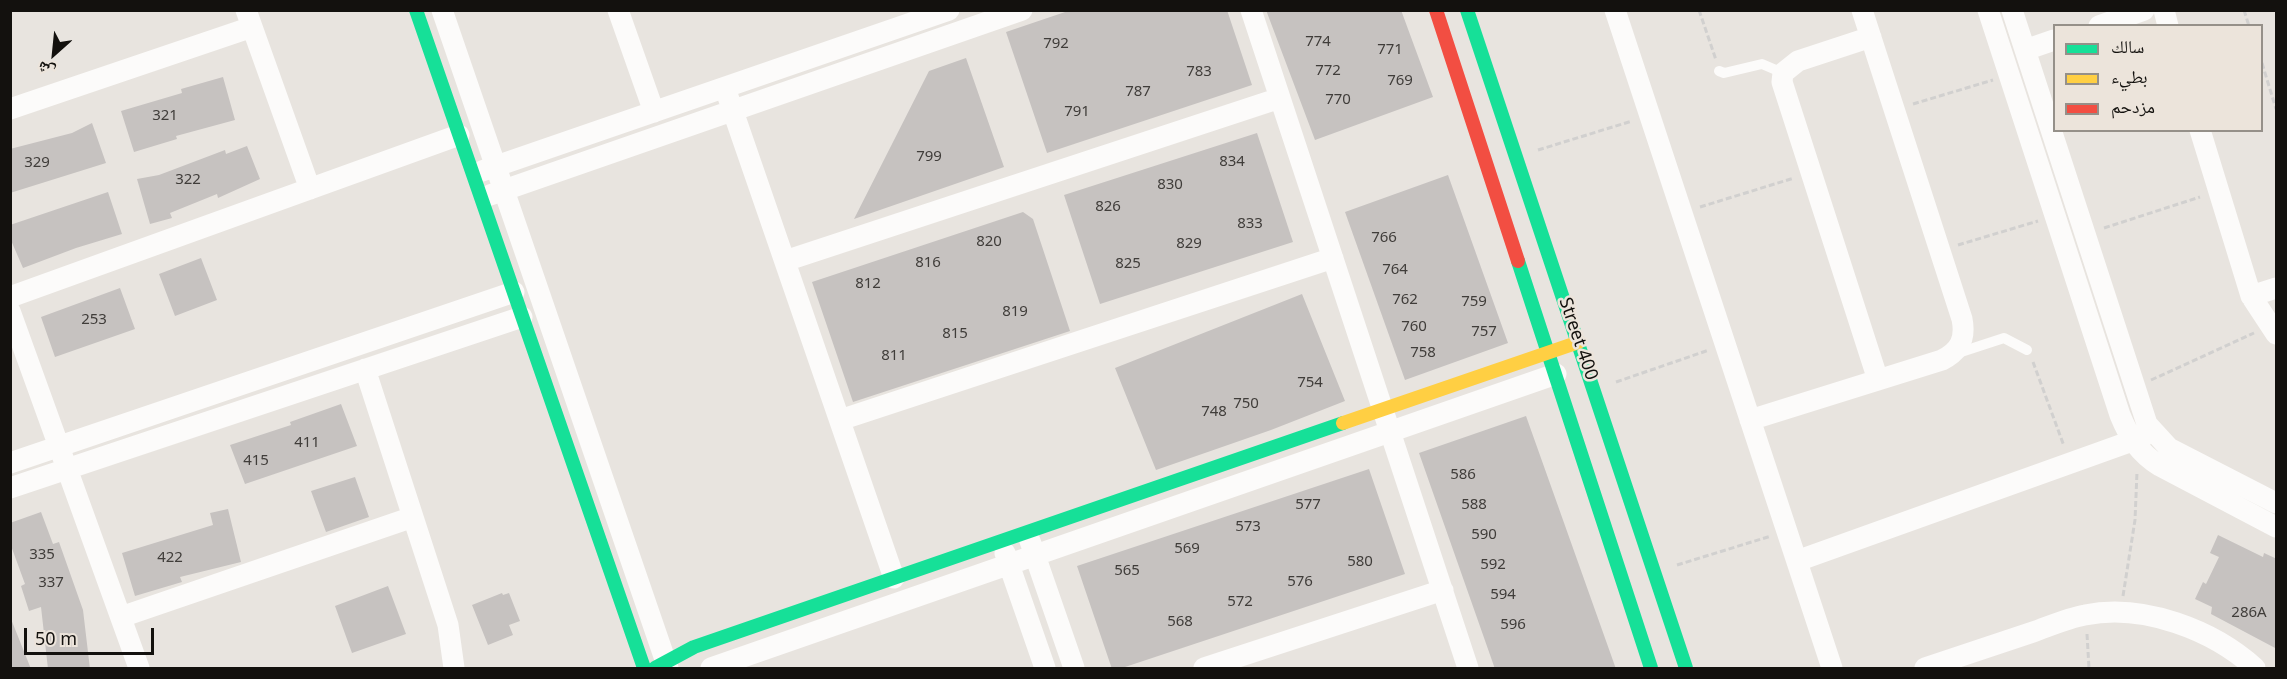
<!DOCTYPE html>
<meta charset="utf-8">
<style>
body{margin:0}
#map{position:relative;width:2287px;height:679px;overflow:hidden;background:#e8e4df;font-family:"Noto Sans","Noto Naskh Arabic",sans-serif}
canvas{display:block}
.frame{position:absolute;inset:0;border:12px solid #13110e;pointer-events:none}
.legend{position:absolute;left:2053px;top:24px;width:210px;height:108px;box-sizing:border-box;background:#ece4db;border:2px solid #959089;margin:0;padding:8px 10px;list-style:none;font-size:18px;color:#13110e}
.legend li{display:flex;align-items:center;gap:12px;height:30px}
.legend b{width:30px;border:2px solid #959089}
.north{position:absolute;left:24px;top:24px;width:60px;height:60px;-webkit-text-stroke:4px #ece4db;paint-order:stroke;rotate:207deg;font-size:16px;font-weight:700;line-height:24px;text-align:center;color:#13110e}
.north::after{content:'';display:block;margin:auto;width:21px;height:27px;background:#13110e;clip-path:polygon(50% 0,100% 100%,50% 72%,0 100%)}
.scale{position:absolute;left:24px;top:628px;width:130px;height:27px;box-sizing:border-box;border:3px solid #13110e;border-top:0;padding-left:8px;font-size:18px;line-height:21px;white-space:nowrap;color:#13110e;-webkit-text-stroke:4px #ece4db;paint-order:stroke}
</style>
<div id="map">
<canvas width="2287" height="679"></canvas>
<div class="frame"></div>
<ul class="legend">
<li><b style="height:8px;background:#16e098"></b>سالك</li>
<li><b style="height:8px;background:#ffcf43"></b>بطيء</li>
<li><b style="height:8px;background:#f24e42"></b>مزدحم</li>
</ul>
<div class="north">ش</div>
<div class="scale">50 m</div>
</div>
<script>
const g = document.querySelector('canvas').getContext('2d');
g.lineJoin = 'round';
function fill(path, color) { g.fillStyle = color; g.fill(path, 'evenodd'); }
function strokePath(path, color, width, dash) { g.strokeStyle = color; g.lineWidth = width; g.lineCap = dash ? 'butt' : 'round'; g.setLineDash(dash || []); g.stroke(path); }
function write(font, color, halo, rows, align = 'center') {
  g.font = font + ' "Noto Sans",sans-serif'; g.lineWidth = 5; g.setLineDash([]); g.textBaseline = 'middle'; g.strokeStyle = halo; g.fillStyle = color; for (const [text, x, y, turn = 0] of rows) {
    g.save(); g.translate(x, y); g.rotate((+turn || 0) * Math.PI / 180); g.textAlign = isNaN(turn) ? turn : align; if (halo) g.strokeText(text, 0, 0); g.fillText(text, 0, 0); g.restore();
  }
}
fill(new Path2D(`
 M 1071,10 L 1227,10 L 1252,85 L 1047,153 L 1006,32 Z
 M 1266,10 L 1401,10 L 1433,97 L 1315,140 Z
 M 966,58 L 1004,167 L 854,219 L 929,71 Z
 M 223,77 L 235,120 L 176,136 L 177,139 L 134,152 L 121,111 L 182,93 L 181,89 Z
 M 92,123 L 106,163 L 10,193 L 10,149 L 72,133 Z
 M 1257,133 L 1293,242 L 1100,304 L 1064,195 Z
 M 247,146 L 260,179 L 218,198 L 217,194 L 170,213 L 172,218 L 150,224 L 137,179 L 159,175 L 225,150 L 226,154 Z
 M 1448,175 L 1508,343 L 1405,380 L 1345,212 Z
 M 108,192 L 122,234 L 76,248 L 23,268 L 10,238 L 10,225 Z
 M 1023,212 L 1033,219 L 1070,331 L 853,402 L 812,282 Z
 M 201,258 L 217,300 L 175,316 L 159,274 Z
 M 120,288 L 135,329 L 55,357 L 41,317 Z
 M 1302,294 L 1345,401 L 1271,430 L 1156,470 L 1115,368 Z
 M 341,404 L 357,446 L 245,484 L 230,445 L 291,425 L 290,422 Z
 M 1526,416 L 1616,669 L 1495,669 L 1419,453 Z
 M 1369,469 L 1405,574 L 1119,669 L 1112,669 L 1077,566 Z
 M 355,477 L 369,517 L 326,532 L 311,491 Z
 M 228,509 L 241,562 L 180,577 L 182,582 L 135,596 L 122,553 L 213,525 L 210,513 Z
 M 41,512 L 53,544 L 59,542 L 83,610 L 90,669 L 48,669 L 41,607 L 29,611 L 21,586 L 25,584 L 10,543 L 10,523 Z
 M 2218,535 L 2263,557 L 2264,553 L 2277,559 L 2277,649 L 2211,614 L 2212,607 L 2195,599 L 2203,582 L 2206,584 L 2219,557 L 2210,553 Z
 M 388,586 L 406,634 L 352,653 L 335,606 Z
 M 502,593 L 503,595 L 509,593 L 520,621 L 509,625 L 513,635 L 488,645 L 472,605 Z
 M 10,619 L 11,619 L 31,669 L 10,669 Z`), '#c6c2c0');
strokePath(new Path2D(`
 M 1699,10 L 1716,60
 M 2244,10 L 2249,26
 M 2262,63 L 2276,109
 M 1913,104 L 1993,80
 M 1538,150 L 1632,121
 M 1700,207 L 1794,178
 M 2104,228 L 2200,197
 M 1958,245 L 2038,221
 M 2033,362 L 2064,446
 M 2151,380 L 2254,333
 M 1616,382 L 1709,350
 M 1677,565 L 1771,536
 M 2123,596 L 2135,520 L 2137,472
 M 2087,634 L 2089,668`), '#d1d0cf', 3, [6, 3]);
strokePath(new Path2D(`
 M 1719,71 L 1724,73 L 1762,64 L 1783,73
 M 1955,354 L 2004,338 L 2027,350`), '#fcfbfa', 10);
strokePath(new Path2D(`
 M 246,10 L 310,189
 M 442,10 L 668,668
 M 618,10 L 654,112
 M 1251,10 L 1468,668
 M 1615,10 L 1832,668
 M 1988,10 L 2120,415 C 2129,437 2139,453 2160,466 L 2276,527
 M 2012,10 L 2147,424 L 2169,448 L 2276,503
 M 2164,10 L 2168,26
 M 2099,26 L 2144,10
 M 1871,37 L 1798,61 L 1783,73 L 1782,82 L 1878,380
 M 2025,50 L 2054,40
 M 725,88 L 894,578
 M 10,109 L 252,27
 M 2200,130 L 2251,296 L 2276,334
 M 482,171 L 949,10
 M 490,195 L 1022,10
 M 785,261 L 1280,98
 M 2251,296 L 2276,288
 M 10,297 L 459,135
 M 10,311 L 139,668
 M 365,369 L 448,625 L 454,668
 M 840,420 L 1333,258
 M 1750,420 L 1942,360 C 1960,351 1966,339 1962,319 L 1862,10
 M 10,463 L 514,292
 M 10,488 L 522,317
 M 1030,541 L 1074,668
 M 1005,553 L 1045,668
 M 1797,561 L 2143,437
 M 121,617 L 413,517
 M 711,668 L 1556,374
 M 1204,668 L 1443,590
 M 1925,668 C 1961,656 1997,644 2033,632 C 2050,626 2068,618 2085,615 C 2143,603 2213,630 2255,668`), '#fcfbfa', 21);
strokePath(new Path2D(`
 M 416,10 L 644,668
 M 1467,10 L 1686,668
 M 1518,261 L 1651,668
 M 655,668 L 694,647 L 1343,423`), '#16e098', 14);
strokePath(new Path2D(`
 M 1343,423 L 1579,342`), '#ffcf43', 14);
strokePath(new Path2D(`
 M 1436,10 L 1518,261`), '#f24e42', 14);
write('15px', '#403d3a', null, [
 ["774",1318,42],
 ["792",1056,44],
 ["771",1390,50],
 ["772",1328,71],
 ["783",1199,72],
 ["769",1400,81],
 ["787",1138,92],
 ["770",1338,100],
 ["791",1077,112],
 ["321",165,116],
 ["799",929,157],
 ["834",1232,162],
 ["329",37,163],
 ["322",188,180],
 ["830",1170,185],
 ["826",1108,207],
 ["833",1250,224],
 ["766",1384,238],
 ["820",989,242],
 ["829",1189,244],
 ["816",928,263],
 ["825",1128,264],
 ["764",1395,270],
 ["812",868,284],
 ["762",1405,300],
 ["759",1474,302],
 ["819",1015,312],
 ["253",94,320],
 ["760",1414,327],
 ["757",1484,332],
 ["815",955,334],
 ["758",1423,353],
 ["811",894,356],
 ["754",1310,383],
 ["750",1246,404],
 ["748",1214,412],
 ["411",307,443],
 ["415",256,461],
 ["586",1463,475],
 ["577",1308,505],
 ["588",1474,505],
 ["573",1248,527],
 ["590",1484,535],
 ["569",1187,549],
 ["335",42,555],
 ["422",170,558],
 ["580",1360,562],
 ["592",1493,565],
 ["565",1127,571],
 ["576",1300,582],
 ["337",51,583],
 ["594",1503,595],
 ["572",1240,602],
 ["286A",2249,613],
 ["568",1180,622],
 ["596",1513,625]
]);
write('18px', '#13110e', '#ece4db', [
 ["Street 400",1578,339,71]
]);
</script>
